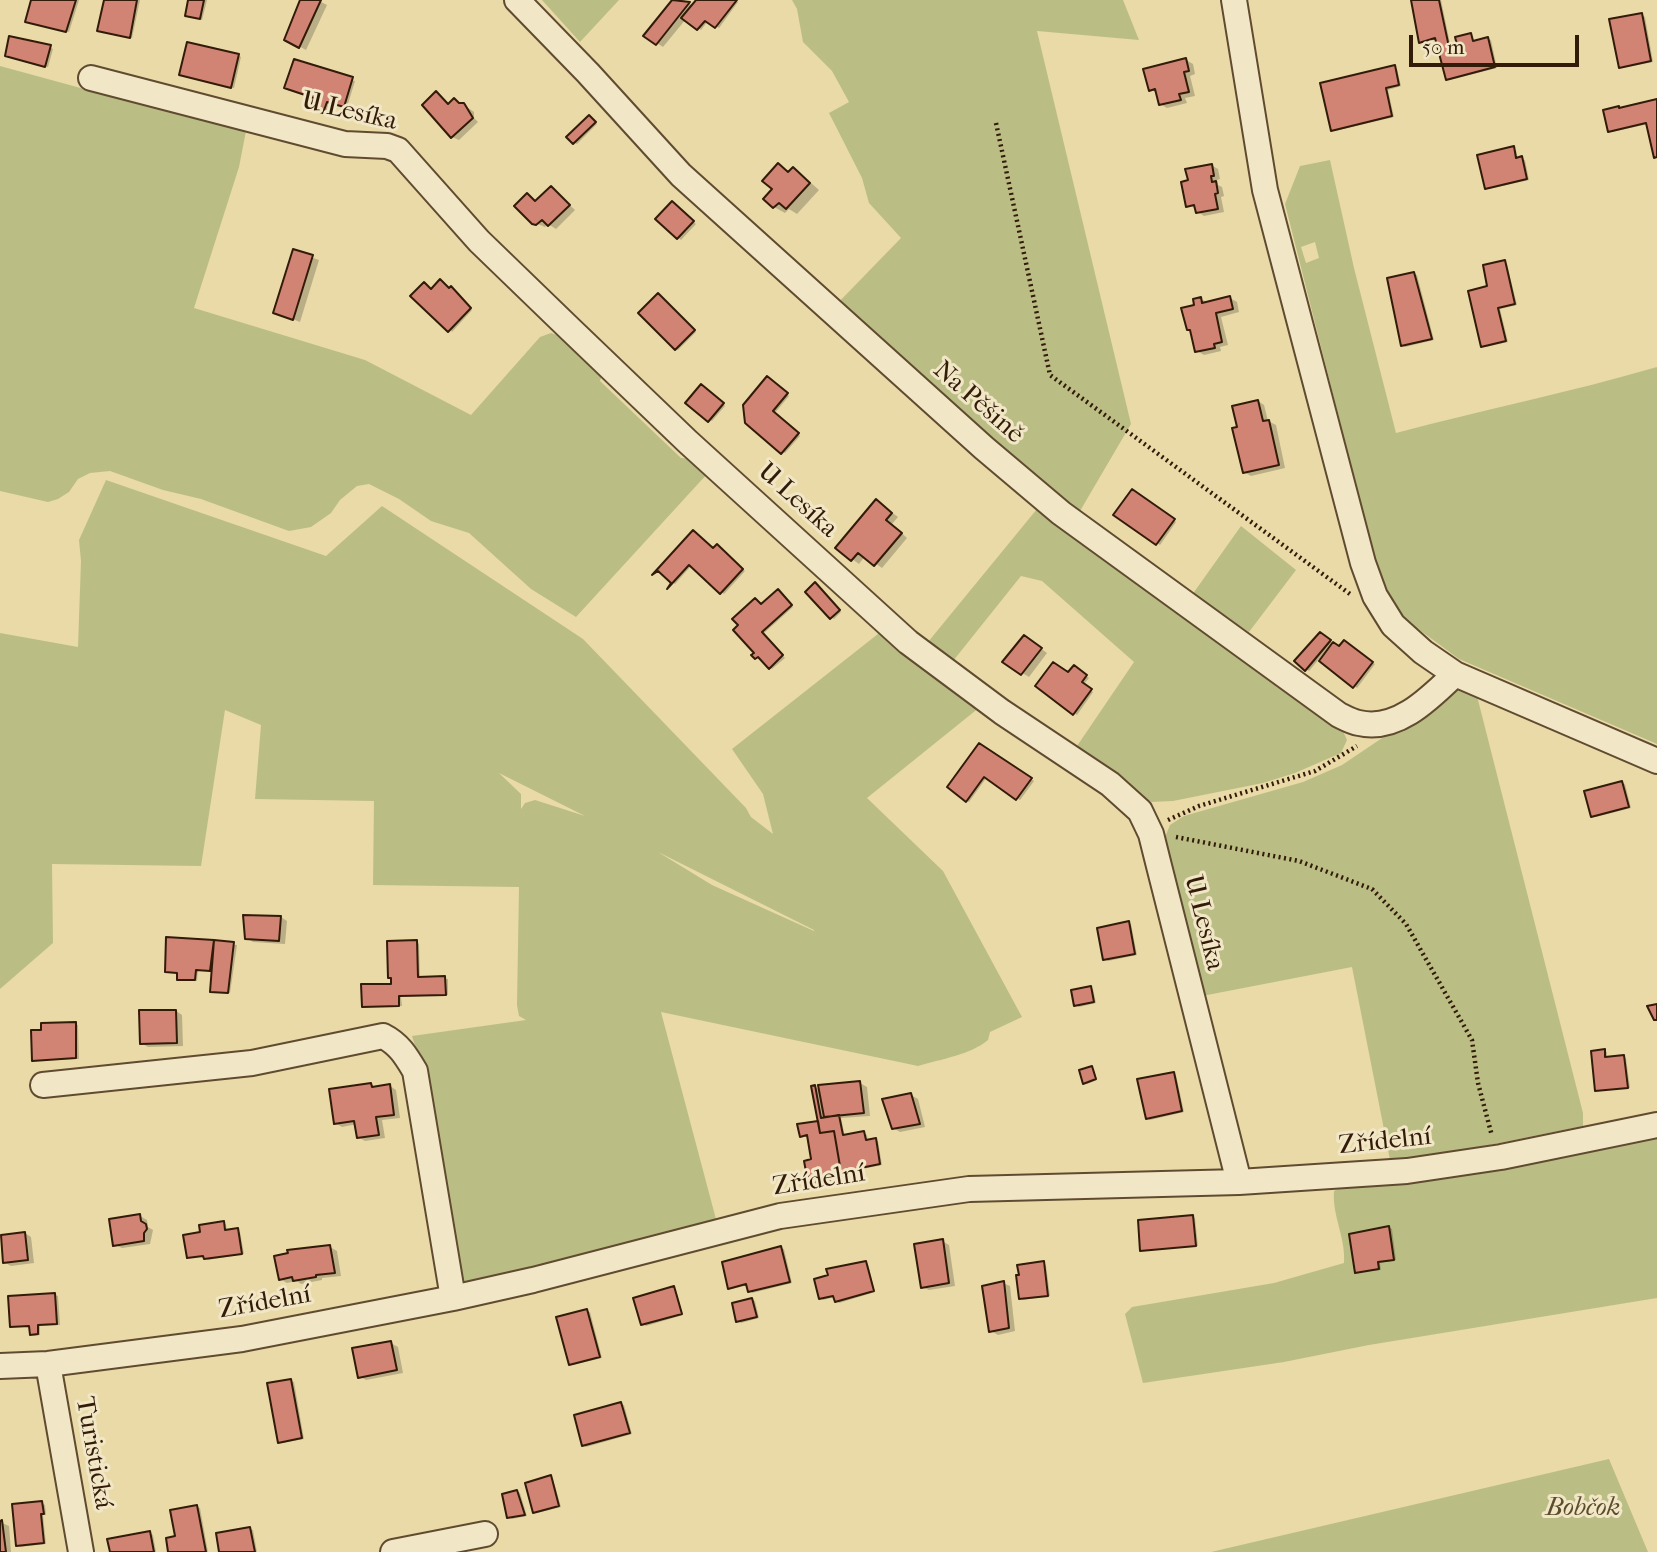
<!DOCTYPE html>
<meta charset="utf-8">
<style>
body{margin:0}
#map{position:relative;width:1657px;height:1552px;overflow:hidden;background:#e9daa8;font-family:"IM FELL French Canon",serif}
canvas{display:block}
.scale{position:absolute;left:1409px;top:35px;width:170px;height:32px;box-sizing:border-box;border:4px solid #331b09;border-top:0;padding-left:9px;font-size:21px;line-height:24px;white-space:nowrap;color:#331b09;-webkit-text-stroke:5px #f1e7c6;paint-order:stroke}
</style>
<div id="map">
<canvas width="1657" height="1552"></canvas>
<div class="scale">50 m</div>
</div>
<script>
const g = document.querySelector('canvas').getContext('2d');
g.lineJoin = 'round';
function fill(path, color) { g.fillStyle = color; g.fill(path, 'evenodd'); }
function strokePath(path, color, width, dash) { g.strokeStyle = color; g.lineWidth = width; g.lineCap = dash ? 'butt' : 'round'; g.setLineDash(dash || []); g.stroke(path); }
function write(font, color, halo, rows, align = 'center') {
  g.font = font + ' "IM FELL French Canon",serif'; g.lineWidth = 6; g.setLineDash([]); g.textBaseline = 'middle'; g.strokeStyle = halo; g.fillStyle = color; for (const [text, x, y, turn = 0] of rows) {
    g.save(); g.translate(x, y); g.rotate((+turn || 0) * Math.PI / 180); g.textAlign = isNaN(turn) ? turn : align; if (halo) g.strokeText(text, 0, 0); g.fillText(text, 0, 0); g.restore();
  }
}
fill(new Path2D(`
 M 542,0 L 619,0 L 580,42 Z
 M 792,0 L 1123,0 L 1139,40 L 1037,31 L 1131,424 L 1080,511 L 834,307 L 901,238 L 869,203 L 862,178 L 829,113 L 849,102 L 832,71 L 803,42 L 797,9 Z
 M 0,66 L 110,96 L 227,120 L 246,131 L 239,167 L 194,308 L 365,360 L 471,415 L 540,337 L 551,333 L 560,336 L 602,375 L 600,381 L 681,458 L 692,459 L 708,473 L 576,617 L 531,589 L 469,533 L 431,521 L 399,499 L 369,484 L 357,486 L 340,500 L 331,513 L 311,527 L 289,531 L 201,499 L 163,490 L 110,471 L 90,473 L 78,479 L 69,492 L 58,499 L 48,502 L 0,491 Z
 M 1330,160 L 1354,268 L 1396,433 C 1483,410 1571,392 1657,367 L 1657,744 L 1459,659 L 1406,620 L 1388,597 L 1378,573 L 1285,204 L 1300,166 ZM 1315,242 L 1319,258 L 1306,263 L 1301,247 Z
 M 106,480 L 326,556 L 382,506 L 583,639 L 746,808 L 751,817 L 773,834 L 763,794 L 732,749 L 883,630 L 980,707 L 867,798 L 943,871 L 1022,1017 L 990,1032 L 988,1040 C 970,1055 941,1059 918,1066 L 661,1012 L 717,1223 L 463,1287 L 419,1059 L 412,1036 L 526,1020 L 519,1016 L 517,1005 L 519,887 L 373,885 L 374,801 L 255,799 L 261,725 L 225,710 L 201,866 L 52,864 L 53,943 L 0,989 L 0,633 L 78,647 L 81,561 L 79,540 ZM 499,773 L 585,816 L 535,800 L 525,803 L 521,809 L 521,794 ZM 658,852 L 814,930 L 814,931 L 712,885 Z
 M 1037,509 L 1343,731 L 1347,740 L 1341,753 L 1295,773 L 1263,783 L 1173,801 L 1151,802 L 1075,749 L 1134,662 L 1042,581 L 1021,576 L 953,661 L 928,642 Z
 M 1241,526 L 1296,570 L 1249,632 L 1192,595 Z
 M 1455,689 L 1464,689 L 1477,696 L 1583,1113 L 1583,1126 L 1391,1165 L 1352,967 L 1202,996 L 1165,837 L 1170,825 L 1184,816 L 1303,782 L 1342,765 Z
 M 1657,1135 L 1657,1298 L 1369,1345 L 1284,1362 L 1143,1383 L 1125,1314 L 1132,1307 L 1274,1283 L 1344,1263 C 1346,1238 1332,1216 1334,1191 L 1345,1185 Z
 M 1609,1459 L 1648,1552 L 1211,1552 Z`), '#bbbe84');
fill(new Path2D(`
 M 38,0 L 79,0 L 69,32 L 30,23 Z
 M 106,0 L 140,0 L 132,38 L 102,32 Z
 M 190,0 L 207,0 L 202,20 L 189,16 Z
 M 301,0 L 317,0 L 327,5 L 306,50 L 286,39 Z
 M 674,0 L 684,0 L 693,6 L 698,0 L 736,0 L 738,2 L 719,28 L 708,21 L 701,30 L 686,19 L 663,47 L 645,35 Z
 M 1412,0 L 1441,0 L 1451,48 L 1459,46 L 1471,35 L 1475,42 L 1488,39 L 1491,40 L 1497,68 L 1450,80 L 1447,78 L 1437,39 L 1424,43 L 1421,41 Z
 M 1642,15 L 1645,17 L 1653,62 L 1623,68 L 1620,67 Z
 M 50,47 L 53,49 L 48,67 L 9,57 Z
 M 238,55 L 241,57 L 234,88 L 181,75 Z
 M 1186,60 L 1193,64 L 1195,74 L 1190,76 L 1195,96 L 1185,98 L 1187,103 L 1167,108 L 1160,104 L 1157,93 L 1150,89 Z
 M 295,61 L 355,81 L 347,107 L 330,102 L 326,113 L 314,110 L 316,97 Z
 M 1394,67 L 1397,69 L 1401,86 L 1388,90 L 1394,117 L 1335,131 L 1333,130 Z
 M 436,93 L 450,104 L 464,105 L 474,112 L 474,118 L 478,122 L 459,140 L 452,137 Z
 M 1657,101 L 1657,157 L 1648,124 L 1612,132 L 1610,131 L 1621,110 Z
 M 592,119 L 597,124 L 577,144 L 575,143 L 569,137 Z
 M 1513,148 L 1516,150 L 1518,159 L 1525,160 L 1529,180 L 1489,189 L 1486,188 Z
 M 1211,165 L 1218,169 L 1220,179 L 1217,180 L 1218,185 L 1222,187 L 1224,196 L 1221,197 L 1224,212 L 1204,216 L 1198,212 L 1197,209 L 1188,205 L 1190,181 Z
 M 778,166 L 790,172 L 793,170 L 803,176 L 819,190 L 797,214 L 789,209 L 785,213 L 774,207 Z
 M 551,188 L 575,210 L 556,229 L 548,224 L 545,227 L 533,222 L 527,196 L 537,202 Z
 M 675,204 L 696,224 L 681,240 L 658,219 Z
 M 294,251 L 319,260 L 300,322 L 275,312 Z
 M 1504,262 L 1507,264 L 1517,305 L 1500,309 L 1508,342 L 1486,347 L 1483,346 L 1489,288 Z
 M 1414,274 L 1417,275 L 1434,340 L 1405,347 L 1402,345 Z
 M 443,283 L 465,300 L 463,302 L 472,310 L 452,332 L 432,290 Z
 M 661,297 L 696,332 L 678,350 L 676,349 Z
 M 1230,298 L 1237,302 L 1239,312 L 1221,317 L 1228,345 L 1220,347 L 1221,351 L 1204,355 L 1197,351 L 1192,331 L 1188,329 L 1196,306 L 1201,299 L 1209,303 Z
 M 770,380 L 789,396 L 774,414 L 800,436 L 785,453 L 747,423 Z
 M 704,388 L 725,406 L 712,421 L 710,420 Z
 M 1258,401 L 1264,405 L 1268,421 L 1276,425 L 1285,468 L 1251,476 L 1244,472 L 1239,428 Z
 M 1133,491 L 1176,522 L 1160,545 L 1116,515 Z
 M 877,501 L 898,517 L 892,524 L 907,538 L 882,568 L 865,556 L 859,564 L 837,548 Z
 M 720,548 L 745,571 L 724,594 L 692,565 L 675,584 L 659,570 Z
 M 818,586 L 841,612 L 834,619 L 831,617 Z
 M 781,593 L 793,607 L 763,634 L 785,658 L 772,669 L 761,658 L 756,658 L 756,653 L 762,606 Z
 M 1320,634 L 1340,648 L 1344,642 L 1375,664 L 1357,688 L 1319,659 L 1309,671 L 1306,669 Z
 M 1031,641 L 1047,653 L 1029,677 L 1004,662 Z
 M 1077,669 L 1089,678 L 1083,685 L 1093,692 L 1077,715 L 1037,686 L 1069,675 Z
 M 980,745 L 1034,781 L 1020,800 L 987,777 L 969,802 L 949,787 Z
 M 1622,783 L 1625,784 L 1631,808 L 1596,817 L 1593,816 Z
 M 245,917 L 281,917 L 287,921 L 285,944 L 253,942 L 247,938 Z
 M 1128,923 L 1131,924 L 1137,955 L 1108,961 L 1105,959 Z
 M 168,939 L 237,945 L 230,993 L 212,991 L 212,971 L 198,970 L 197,981 L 182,980 L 179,979 L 179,973 L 167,971 Z
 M 416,942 L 419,944 L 420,978 L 448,979 L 448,995 L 401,997 L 402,1006 L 363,1006 L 393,985 Z
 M 1090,988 L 1093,989 L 1096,1003 L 1079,1007 L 1076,1005 Z
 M 176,1011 L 182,1015 L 183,1046 L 148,1047 L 141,1043 Z
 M 75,1024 L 78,1025 L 79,1059 L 34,1060 Z
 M 1604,1051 L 1607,1052 L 1607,1059 L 1626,1058 L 1630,1088 L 1596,1090 Z
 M 1092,1067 L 1094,1069 L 1097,1080 L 1087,1084 L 1085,1082 Z
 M 1173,1073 L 1176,1075 L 1184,1112 L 1150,1120 L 1147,1118 Z
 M 860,1083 L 867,1087 L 870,1116 L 841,1118 L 845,1137 L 864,1133 L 867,1135 L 868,1141 L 878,1141 L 882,1165 L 843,1173 L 844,1179 L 820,1184 L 816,1177 L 808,1176 L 813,1161 L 809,1136 L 801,1135 L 820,1122 L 815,1087 L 821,1090 Z
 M 370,1084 L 376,1088 L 390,1086 L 396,1090 L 400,1118 L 382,1120 L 385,1138 L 365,1141 L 358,1137 L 357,1124 L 342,1127 L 335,1123 Z
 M 911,1095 L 918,1099 L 925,1127 L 900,1132 L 893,1128 Z
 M 140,1216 L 147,1220 L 148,1227 L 153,1230 L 150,1244 L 122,1248 L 115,1245 Z
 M 1193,1217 L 1195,1218 L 1198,1246 L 1142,1250 Z
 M 224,1223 L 226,1224 L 227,1232 L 240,1232 L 244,1254 L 208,1260 L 205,1257 L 188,1257 L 202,1234 Z
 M 1389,1227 L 1392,1229 L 1396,1260 L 1380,1263 L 1381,1270 L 1356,1272 Z
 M 25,1233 L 31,1237 L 34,1263 L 11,1266 L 4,1262 Z
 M 942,1241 L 949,1245 L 955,1286 L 929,1290 L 922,1287 Z
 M 330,1247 L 337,1251 L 341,1276 L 322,1278 L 322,1280 L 301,1284 L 297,1281 L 287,1283 L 280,1279 Z
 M 781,1248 L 784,1249 L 792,1283 L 752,1293 L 748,1285 L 732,1289 L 729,1288 Z
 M 865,1263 L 868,1264 L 875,1292 L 839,1303 L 835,1297 L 823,1300 L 821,1298 Z
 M 1043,1263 L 1046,1265 L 1050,1296 L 1023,1300 L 1021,1298 Z
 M 1003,1283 L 1010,1286 L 1015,1331 L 998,1335 L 991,1331 Z
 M 674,1288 L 676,1290 L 683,1315 L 646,1326 L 643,1324 Z
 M 55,1295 L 58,1296 L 60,1325 L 40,1326 L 40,1335 L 34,1336 L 32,1334 L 31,1326 L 11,1326 Z
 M 752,1299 L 755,1301 L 759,1318 L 741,1323 L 738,1321 Z
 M 587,1311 L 590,1312 L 602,1358 L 573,1365 L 570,1364 Z
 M 391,1343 L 398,1347 L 403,1373 L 366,1380 L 359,1376 Z
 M 291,1381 L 294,1382 L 304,1439 L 282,1443 L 280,1441 Z
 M 621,1404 L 624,1405 L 632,1434 L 586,1447 L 583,1445 Z
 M 551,1477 L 553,1479 L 561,1507 L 537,1513 L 534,1512 Z
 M 517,1491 L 520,1493 L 527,1516 L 512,1519 L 509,1517 Z
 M 42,1503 L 45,1505 L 46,1515 L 43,1515 L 46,1544 L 20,1547 L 17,1545 Z
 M 197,1507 L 200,1508 L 208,1552 L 170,1552 Z
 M 0,1522 L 9,1526 L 11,1552 L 0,1552 Z
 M 250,1529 L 253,1530 L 257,1552 L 221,1552 Z
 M 150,1533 L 153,1535 L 156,1552 L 111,1552 Z`), '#0003');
const building = new Path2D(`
 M 31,0 L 76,0 L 66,32 L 25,22 Z
 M 104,0 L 137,0 L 130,38 L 97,31 Z
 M 188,0 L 204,0 L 200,19 L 185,16 Z
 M 300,0 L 321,0 L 299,48 L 284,40 Z
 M 672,0 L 690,2 L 656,45 L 643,36 Z
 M 696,0 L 737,0 L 715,28 L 705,21 L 697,30 L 681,18 Z
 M 1411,0 L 1439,0 L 1449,47 L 1457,45 L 1455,37 L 1471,33 L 1473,41 L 1488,37 L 1495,67 L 1446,80 L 1435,38 L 1419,43 Z
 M 1642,13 L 1651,61 L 1619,68 L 1609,19 Z
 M 9,36 L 51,45 L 45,67 L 5,56 Z
 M 187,42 L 239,54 L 231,88 L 179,75 Z
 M 1186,58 L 1189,71 L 1184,72 L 1189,92 L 1179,94 L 1181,100 L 1159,105 L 1155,89 L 1149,91 L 1143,69 Z
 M 294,59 L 353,77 L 344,107 L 327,102 L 323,113 L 310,109 L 314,98 L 284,88 Z
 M 1395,65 L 1399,85 L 1386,88 L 1392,116 L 1331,131 L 1320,83 Z
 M 436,91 L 448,104 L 454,98 L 459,103 L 464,103 L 473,118 L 451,138 L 422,105 Z
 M 1657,99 L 1657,157 L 1654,158 L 1646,123 L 1608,132 L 1603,110 L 1619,106 L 1619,108 Z
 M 589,115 L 596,122 L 573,144 L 566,137 Z
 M 1514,146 L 1516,158 L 1522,156 L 1527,179 L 1485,189 L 1477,155 Z
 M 778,163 L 788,172 L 793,167 L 810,183 L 786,209 L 779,203 L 773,208 L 763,199 L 772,189 L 762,181 Z
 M 1212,164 L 1214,176 L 1211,176 L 1212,182 L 1216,181 L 1218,193 L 1215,194 L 1218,209 L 1196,213 L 1194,205 L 1186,207 L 1181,182 L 1188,180 L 1185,169 Z
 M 551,186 L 570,205 L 548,226 L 542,220 L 536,225 L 532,224 L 514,206 L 527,193 L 535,201 Z
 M 672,201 L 694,221 L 677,239 L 655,219 Z
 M 293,249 L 313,255 L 293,320 L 273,313 Z
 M 1505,260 L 1515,304 L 1498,308 L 1506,341 L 1481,347 L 1468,291 L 1487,286 L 1483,265 Z
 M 1414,272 L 1432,339 L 1401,346 L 1387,278 Z
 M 440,279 L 449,288 L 451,286 L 471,308 L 448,332 L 410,296 L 424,282 L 431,289 Z
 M 658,293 L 695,330 L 675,350 L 638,313 Z
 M 1230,296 L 1233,309 L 1216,313 L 1222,342 L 1214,344 L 1215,348 L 1195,352 L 1190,330 L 1187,330 L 1181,308 L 1194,305 L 1193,299 L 1201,297 L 1202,303 Z
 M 767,376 L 788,393 L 773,411 L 799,433 L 781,454 L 745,423 L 743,405 Z
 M 701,384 L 724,403 L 708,422 L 685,403 Z
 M 1258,400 L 1263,421 L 1269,420 L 1279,465 L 1243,473 L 1232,428 L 1237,427 L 1232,406 Z
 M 1132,489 L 1175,519 L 1156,545 L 1113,515 Z
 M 876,499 L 892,513 L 886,520 L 902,533 L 874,566 L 858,553 L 851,561 L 835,548 Z
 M 693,530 L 713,548 L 717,544 L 743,569 L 720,594 L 689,565 L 667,589 L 671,583 L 658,571 L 652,575 Z
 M 815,582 L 840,610 L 830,619 L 805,592 Z
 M 778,589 L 792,605 L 762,632 L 783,655 L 769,669 L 758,657 L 755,659 L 751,655 L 754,653 L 733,630 L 738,625 L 732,619 L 755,598 L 761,604 Z
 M 1320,632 L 1331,640 L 1305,671 L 1294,661 Z
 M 1024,635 L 1042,648 L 1021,675 L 1002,662 Z
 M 1344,640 L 1373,662 L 1353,688 L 1319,661 L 1333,642 L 1339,646 Z
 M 1053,662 L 1068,672 L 1074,665 L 1087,675 L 1082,682 L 1092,689 L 1073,715 L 1035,686 Z
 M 979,743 L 1032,778 L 1016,800 L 984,777 L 966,802 L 947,787 Z
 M 1622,781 L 1629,807 L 1591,817 L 1584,791 Z
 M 243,915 L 281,916 L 279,941 L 245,939 Z
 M 1129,921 L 1135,954 L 1103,960 L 1097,928 Z
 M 166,937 L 214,940 L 210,971 L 196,970 L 195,980 L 177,980 L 177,973 L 165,972 Z
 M 214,940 L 234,942 L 228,993 L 210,992 Z
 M 417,940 L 418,977 L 445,976 L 446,995 L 399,996 L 399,1006 L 362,1007 L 361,984 L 391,984 L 391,978 L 388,978 L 387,941 Z
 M 1091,986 L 1094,1002 L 1074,1006 L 1071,990 Z
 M 1657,1004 L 1657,1020 L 1654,1020 L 1647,1006 Z
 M 139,1010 L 176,1010 L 177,1043 L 140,1044 Z
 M 76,1022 L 76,1058 L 32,1061 L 31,1030 L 41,1030 L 41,1023 Z
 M 1605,1049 L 1605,1057 L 1624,1055 L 1628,1088 L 1595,1091 L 1591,1051 Z
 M 1092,1066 L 1096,1079 L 1083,1084 L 1079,1070 Z
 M 1174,1072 L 1182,1111 L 1146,1119 L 1137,1079 Z
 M 860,1081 L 864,1113 L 824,1117 L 818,1085 Z
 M 371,1083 L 372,1087 L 390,1084 L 394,1115 L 376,1117 L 379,1135 L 357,1138 L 354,1121 L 334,1124 L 329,1089 Z
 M 815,1085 L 821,1118 L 839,1115 L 843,1135 L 864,1131 L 866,1140 L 876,1138 L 880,1164 L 841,1172 L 834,1131 L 820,1133 L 811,1086 Z
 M 911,1093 L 920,1124 L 892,1129 L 882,1099 Z
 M 818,1121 L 820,1133 L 834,1131 L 842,1178 L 815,1183 L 814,1176 L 807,1177 L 804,1161 L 811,1159 L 807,1135 L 800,1137 L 797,1124 Z
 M 140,1214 L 141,1221 L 146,1224 L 147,1229 L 144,1233 L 144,1241 L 113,1246 L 109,1219 Z
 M 1193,1215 L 1196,1246 L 1140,1251 L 1138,1220 Z
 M 224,1221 L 225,1230 L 238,1228 L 242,1254 L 204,1259 L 203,1256 L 187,1258 L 183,1235 L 200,1232 L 199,1225 Z
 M 1389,1226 L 1394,1260 L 1378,1262 L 1379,1269 L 1355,1273 L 1349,1234 Z
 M 25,1232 L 28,1260 L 3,1263 L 1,1235 Z
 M 943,1239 L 949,1283 L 921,1288 L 914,1244 Z
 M 330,1245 L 335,1273 L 316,1275 L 316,1277 L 293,1281 L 292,1277 L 279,1280 L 274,1256 L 288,1253 L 287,1250 Z
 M 781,1246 L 790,1282 L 748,1292 L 746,1284 L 728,1289 L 722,1262 Z
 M 866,1261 L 874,1291 L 835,1302 L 833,1296 L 819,1299 L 814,1279 L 828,1275 L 826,1269 Z
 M 1044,1261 L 1048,1296 L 1019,1299 L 1016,1275 L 1019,1275 L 1017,1265 Z
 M 1004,1281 L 1009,1328 L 989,1332 L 982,1286 Z
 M 674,1286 L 682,1314 L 641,1325 L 633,1298 Z
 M 55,1293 L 57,1324 L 38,1325 L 38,1334 L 30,1335 L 29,1326 L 10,1327 L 8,1296 Z
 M 752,1298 L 757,1317 L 736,1322 L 732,1303 Z
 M 587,1309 L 600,1357 L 569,1365 L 556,1317 Z
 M 391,1341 L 397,1370 L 358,1378 L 352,1348 Z
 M 291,1379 L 302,1438 L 278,1443 L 267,1383 Z
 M 621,1402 L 630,1433 L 582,1446 L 574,1415 Z
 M 551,1475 L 559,1506 L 533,1513 L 525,1483 Z
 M 517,1490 L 525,1515 L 507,1518 L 502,1494 Z
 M 42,1501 L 44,1514 L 41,1514 L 44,1543 L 16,1546 L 12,1504 Z
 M 197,1505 L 206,1552 L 168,1552 L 166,1538 L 175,1536 L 170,1510 Z
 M 2,1520 L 6,1552 L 0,1552 L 0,1521 Z
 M 250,1527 L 255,1552 L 219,1552 L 216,1533 Z
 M 150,1531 L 154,1552 L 110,1552 L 107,1539 Z`);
fill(building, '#d18374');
strokePath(building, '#331b09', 2);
const minor = new Path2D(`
 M 517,0 L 588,73 L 681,175 L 984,448 L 1061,513 L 1339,715 C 1345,718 1352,722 1359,723 C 1397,732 1430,698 1455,674
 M 1234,0 L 1265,190 L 1363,563 L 1375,596 L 1393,625 L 1423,652 L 1455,674 L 1657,761
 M 91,78 L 345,144 L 387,146 L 398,150 L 479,241 L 569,328 L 688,442 L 908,642 L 1002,712 L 1110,784 L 1140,811 L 1151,834 L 1158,862 L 1239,1182
 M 43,1085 L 252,1063 L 383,1036 C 399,1044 406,1056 415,1071 L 453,1298
 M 48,1364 L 81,1552
 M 0,1366 L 48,1364 L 242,1339 L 453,1298 L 533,1280 L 780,1216 L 969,1189 L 1239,1182 L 1407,1171 L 1501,1157 L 1657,1125
 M 393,1552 L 485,1534`);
strokePath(minor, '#604b31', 28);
strokePath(new Path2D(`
 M 996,123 L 1050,375 L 1350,594
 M 1168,820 L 1199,806 L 1315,771 L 1357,746
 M 1176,837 L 1299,861 L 1372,889 L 1406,924 L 1472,1040 L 1478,1083 L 1492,1136`), '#331b09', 4.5, [2, 3.5]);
strokePath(minor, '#f1e7c6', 24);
write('26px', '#331b09', '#f1e7c6', [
 ["U Lesíka",349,112,13],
 ["Na Pěšině",978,403,41],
 ["U Lesíka",797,501,42],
 ["U Lesíka",1203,923,76],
 ["Zřídelní",1385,1142,-6],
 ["Zřídelní",819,1181,-9],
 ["Zřídelní",265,1303,-10],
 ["Turistická",93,1453,80]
]);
write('italic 26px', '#5c4c2e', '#f1e7c6', [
 ["Bobčok",1583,1509]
]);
</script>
